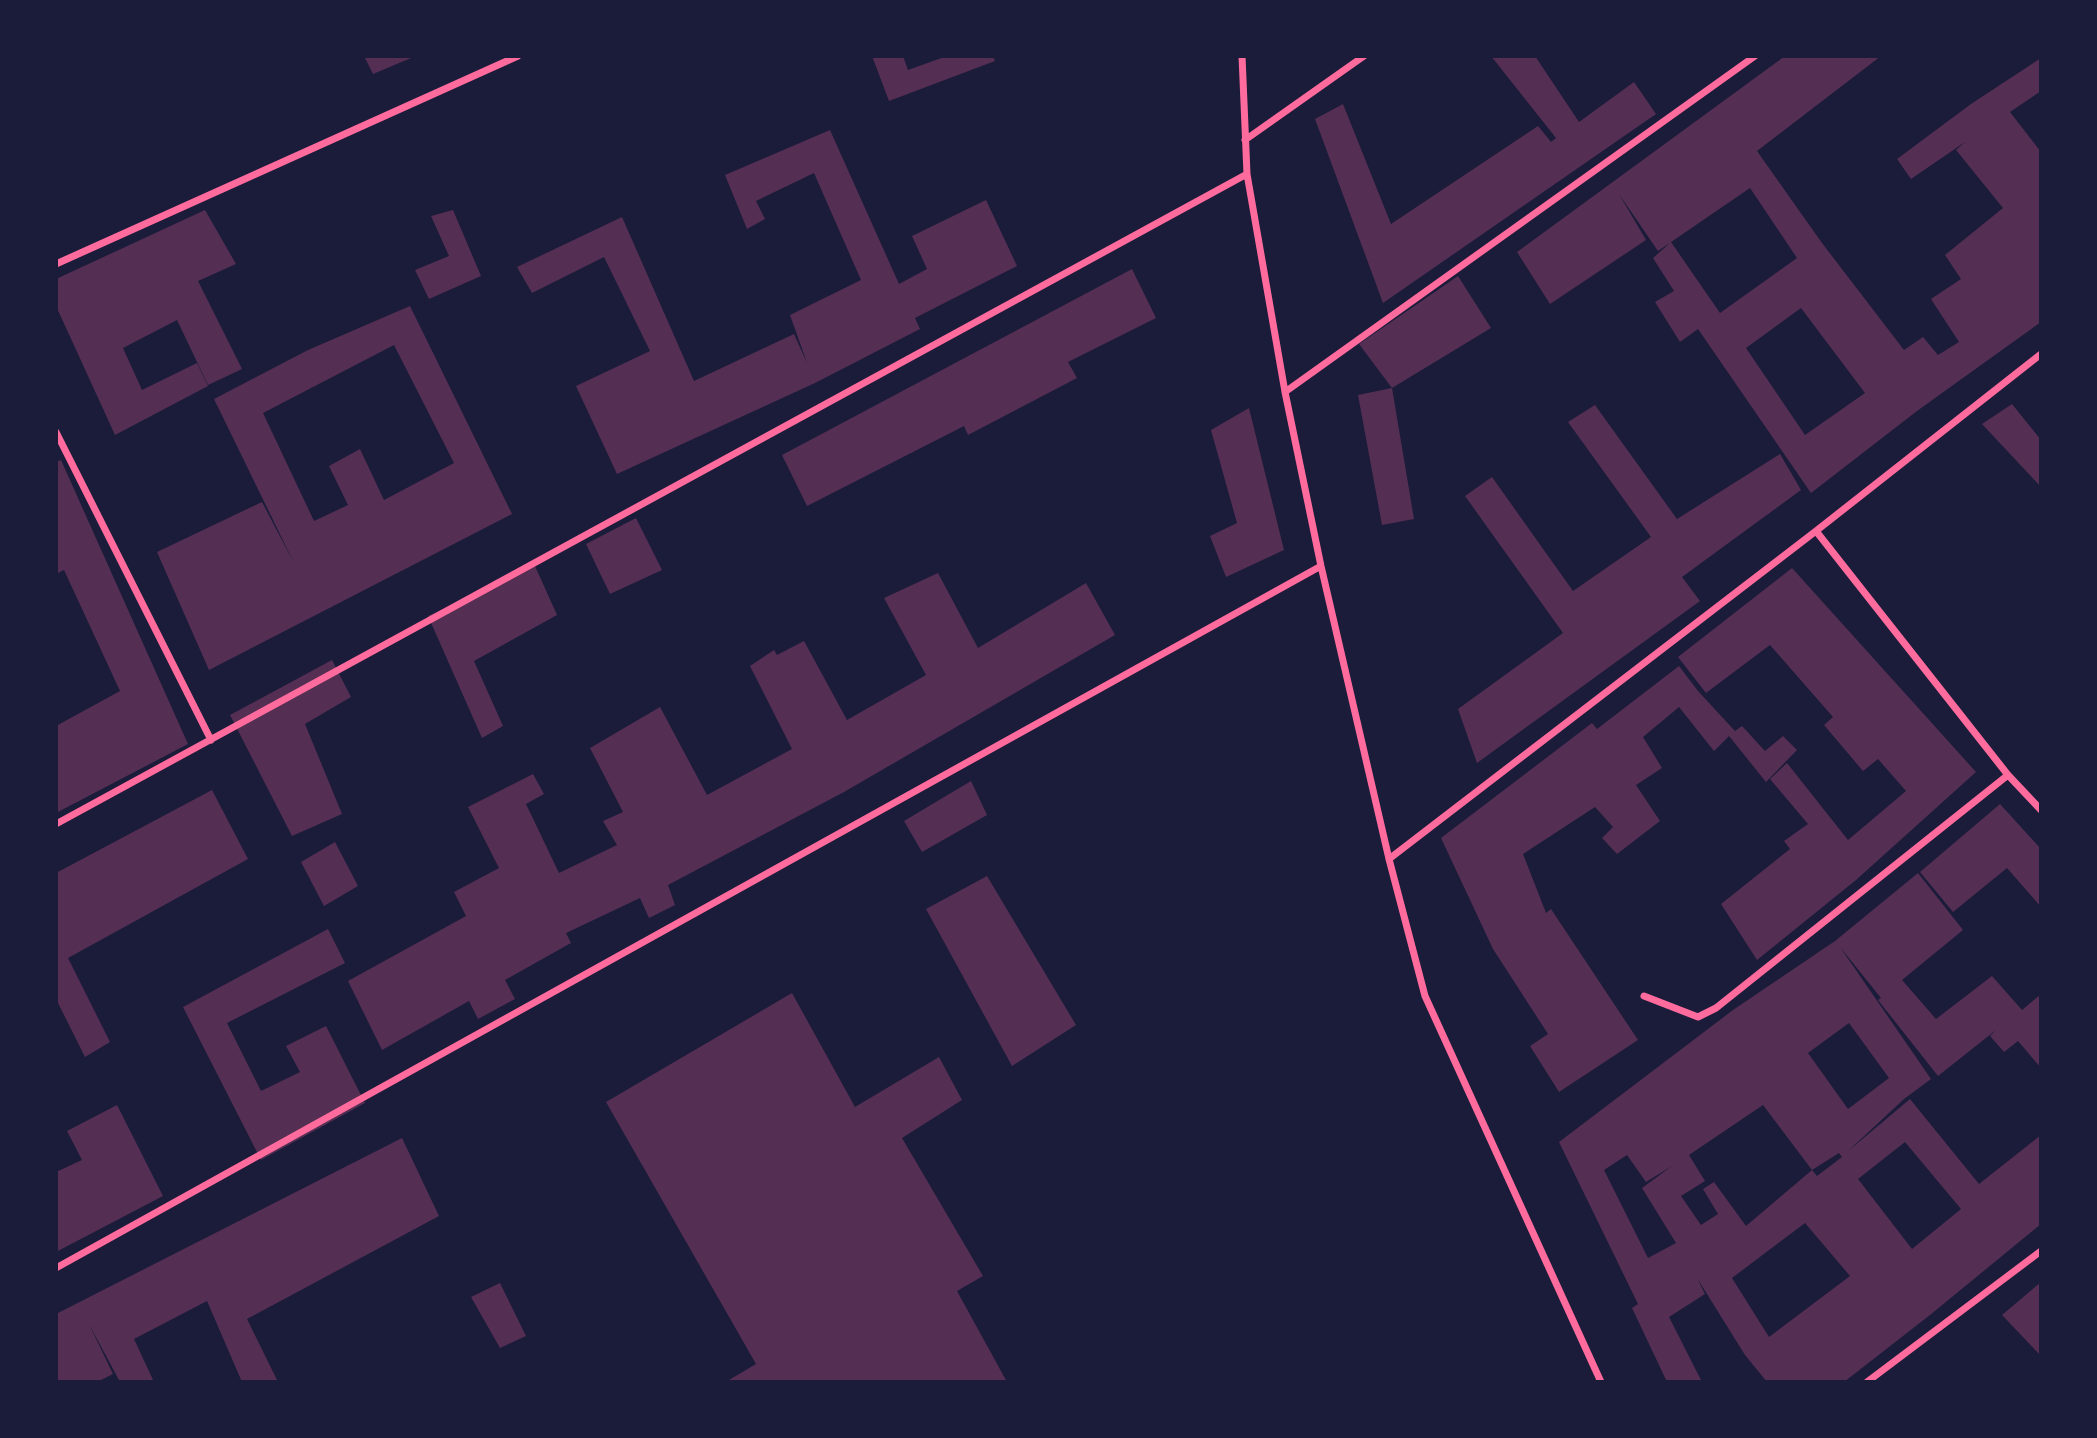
<!DOCTYPE html>
<style>
body{margin:0}
#map{position:relative;width:2097px;height:1438px;overflow:hidden;background:#1b1b3a;font-family:Arial,sans-serif}
canvas{display:block}
.frame{position:absolute;inset:0;border:58px solid #1b1b3a;pointer-events:none}
</style>
<div id="map">
<canvas width="2097" height="1438"></canvas>
<div class="frame"></div>
</div>
<script>
const g = document.querySelector('canvas').getContext('2d');
g.lineJoin = 'round';
function fill(path, color) { g.fillStyle = color; g.fill(path, 'evenodd'); }
function strokePath(path, color, width, dash) { g.strokeStyle = color; g.lineWidth = width; g.lineCap = dash ? 'butt' : 'round'; g.setLineDash(dash || []); g.stroke(path); }
fill(new Path2D(`
 M 364,56 L 416,56 L 373,74 Z
 M 872,56 L 903,56 L 908,70 L 947,56 L 993,56 L 995,61 L 889,101 Z
 M 1491,56 L 1535,56 L 1579,122 L 1634,82 L 1656,114 L 1383,303 L 1315,119 L 1343,104 L 1391,224 L 1538,126 L 1551,142 L 1556,138 Z
 M 1785,56 L 1881,56 L 1757,151 L 1822,243 L 1904,350 L 1923,337 L 1938,355 L 1959,342 L 1931,299 L 1961,279 L 1945,255 L 2003,208 L 1956,150 L 1965,142 L 1911,179 L 1897,159 L 1971,104 L 2041,58 L 2041,91 L 2010,112 L 2041,152 L 2041,322 L 1917,411 L 1811,493 L 1698,329 L 1680,342 L 1655,302 L 1674,291 L 1653,258 L 1671,242 L 1720,313 L 1797,258 L 1750,188 L 1658,251 L 1619,194 L 1646,240 L 1550,304 L 1517,252 ZM 1801,308 L 1865,393 L 1805,435 L 1746,348 Z
 M 830,130 L 899,284 L 927,269 L 912,236 L 986,200 L 1017,266 L 915,318 L 920,329 L 815,383 L 617,474 L 576,386 L 650,351 L 604,257 L 532,293 L 517,267 L 622,217 L 694,381 L 794,334 L 807,363 L 790,315 L 861,280 L 814,173 L 756,201 L 765,219 L 747,229 L 725,175 Z
 M 205,210 L 236,264 L 198,281 L 242,369 L 208,385 L 177,320 L 123,348 L 142,390 L 197,363 L 208,386 L 115,435 L 56,306 L 56,279 Z
 M 453,210 L 481,276 L 429,299 L 415,270 L 449,256 L 431,216 Z
 M 1132,269 L 1156,318 L 1068,362 L 1077,378 L 968,435 L 964,426 L 807,506 L 782,455 Z
 M 1458,276 L 1491,328 L 1392,388 L 1414,519 L 1382,525 L 1358,395 L 1392,388 L 1359,344 Z
 M 410,306 L 512,514 L 209,670 L 157,552 L 262,502 L 294,563 L 214,399 L 308,350 ZM 394,345 L 454,463 L 384,500 L 360,449 L 329,466 L 348,505 L 314,521 L 263,413 Z
 M 2012,404 L 2041,440 L 2041,487 L 1982,424 Z
 M 1595,405 L 1677,519 L 1780,454 L 1801,490 L 1682,577 L 1700,601 L 1477,763 L 1458,709 L 1563,633 L 1465,496 L 1492,477 L 1573,591 L 1651,537 L 1568,422 Z
 M 1249,408 L 1284,550 L 1226,577 L 1210,536 L 1237,523 L 1211,430 Z
 M 61,460 L 188,744 L 56,813 L 56,726 L 120,691 L 64,570 L 56,574 L 56,462 Z
 M 636,518 L 662,570 L 610,594 L 586,544 Z
 M 535,566 L 557,615 L 474,661 L 503,726 L 482,738 L 428,616 Z
 M 1792,568 L 1976,772 L 1856,880 L 1757,960 L 1721,904 L 1790,849 L 1784,841 L 1808,824 L 1770,779 L 1787,763 L 1848,840 L 1906,791 L 1878,759 L 1863,771 L 1824,725 L 1833,717 L 1770,645 L 1706,693 L 1678,657 Z
 M 938,573 L 978,648 L 1086,583 L 1115,635 L 844,792 L 668,885 L 675,905 L 649,918 L 640,898 L 566,933 L 571,943 L 505,980 L 515,999 L 478,1019 L 469,1001 L 382,1050 L 348,981 L 466,916 L 454,892 L 499,868 L 468,807 L 533,774 L 544,794 L 526,804 L 559,873 L 617,845 L 603,821 L 623,812 L 590,748 L 660,707 L 707,795 L 792,749 L 750,666 L 774,650 L 777,655 L 804,641 L 847,720 L 926,675 L 884,598 Z
 M 332,660 L 351,697 L 305,724 L 342,814 L 292,836 L 230,715 Z
 M 1679,666 L 1698,691 L 1735,731 L 1742,726 L 1765,751 L 1783,736 L 1797,750 L 1766,782 L 1729,736 L 1714,751 L 1679,707 L 1643,737 L 1662,768 L 1636,785 L 1660,821 L 1617,854 L 1602,838 L 1613,827 L 1595,807 L 1523,854 L 1546,913 L 1551,909 L 1638,1040 L 1559,1092 L 1530,1046 L 1548,1034 L 1493,949 L 1441,838 L 1592,723 L 1597,729 Z
 M 971,781 L 987,815 L 922,852 L 904,821 Z
 M 212,790 L 248,859 L 68,958 L 110,1042 L 85,1057 L 56,999 L 56,873 Z
 M 2000,804 L 2041,849 L 2041,907 L 2007,868 L 1953,912 L 1920,872 Z
 M 335,842 L 358,886 L 324,906 L 301,862 Z
 M 1918,873 L 1963,930 L 1902,980 L 1936,1019 L 1992,976 L 2022,1010 L 2041,994 L 2041,1068 L 2018,1041 L 2004,1052 L 1990,1036 L 1996,1030 L 1938,1076 L 1878,1000 L 1881,998 L 1840,947 L 1931,1079 L 1904,1099 L 1847,1152 L 1910,1099 L 1979,1184 L 2041,1135 L 2041,1224 L 1930,1315 L 1844,1382 L 1767,1382 L 1745,1355 L 1697,1278 L 1705,1294 L 1669,1317 L 1702,1382 L 1667,1382 L 1632,1308 L 1638,1304 L 1559,1142 L 1733,1010 L 1835,941 ZM 1849,1023 L 1889,1078 L 1848,1109 L 1808,1053 ZM 1763,1105 L 1812,1170 L 1839,1153 L 1842,1157 L 1817,1176 L 1812,1170 L 1746,1226 L 1714,1182 L 1703,1189 L 1718,1214 L 1701,1225 L 1681,1196 L 1705,1181 L 1689,1155 ZM 1905,1142 L 1961,1209 L 1912,1249 L 1858,1179 ZM 1627,1155 L 1646,1182 L 1672,1166 L 1642,1188 L 1676,1243 L 1648,1258 L 1604,1170 ZM 1805,1223 L 1850,1276 L 1769,1337 L 1732,1278 Z
 M 987,876 L 1076,1025 L 1012,1066 L 926,909 Z
 M 328,929 L 345,963 L 227,1023 L 261,1091 L 300,1072 L 286,1046 L 326,1026 L 365,1103 L 261,1160 L 183,1007 Z
 M 792,993 L 855,1107 L 939,1057 L 962,1100 L 902,1138 L 983,1276 L 957,1291 L 1007,1382 L 729,1380 L 756,1364 L 606,1102 Z
 M 117,1105 L 163,1196 L 56,1252 L 56,1172 L 82,1160 L 67,1131 Z
 M 402,1138 L 439,1216 L 247,1319 L 278,1382 L 242,1382 L 207,1301 L 134,1339 L 154,1382 L 120,1382 L 89,1324 L 113,1374 L 97,1382 L 56,1382 L 56,1314 Z
 M 2041,1282 L 2041,1356 L 2002,1315 Z
 M 500,1283 L 526,1336 L 500,1348 L 471,1297 Z`), '#542f53');
strokePath(new Path2D(`
 M 1242,56 L 1247,174 L 1285,392 L 1321,566 L 1389,859 L 1425,996 L 1601,1382
 M 1245,140 L 1364,56
 M 56,264 L 518,56
 M 2041,354 L 1816,531 L 2008,775 L 2041,810
 M 1285,392 L 1755,56
 M 56,432 L 211,740
 M 56,824 L 1247,174
 M 1389,859 L 1816,531
 M 1644,996 L 1698,1017 L 1716,1008 L 2008,775
 M 56,1268 L 1321,566
 M 1867,1382 L 2041,1251`), '#ff6b9d', 7);
</script>
